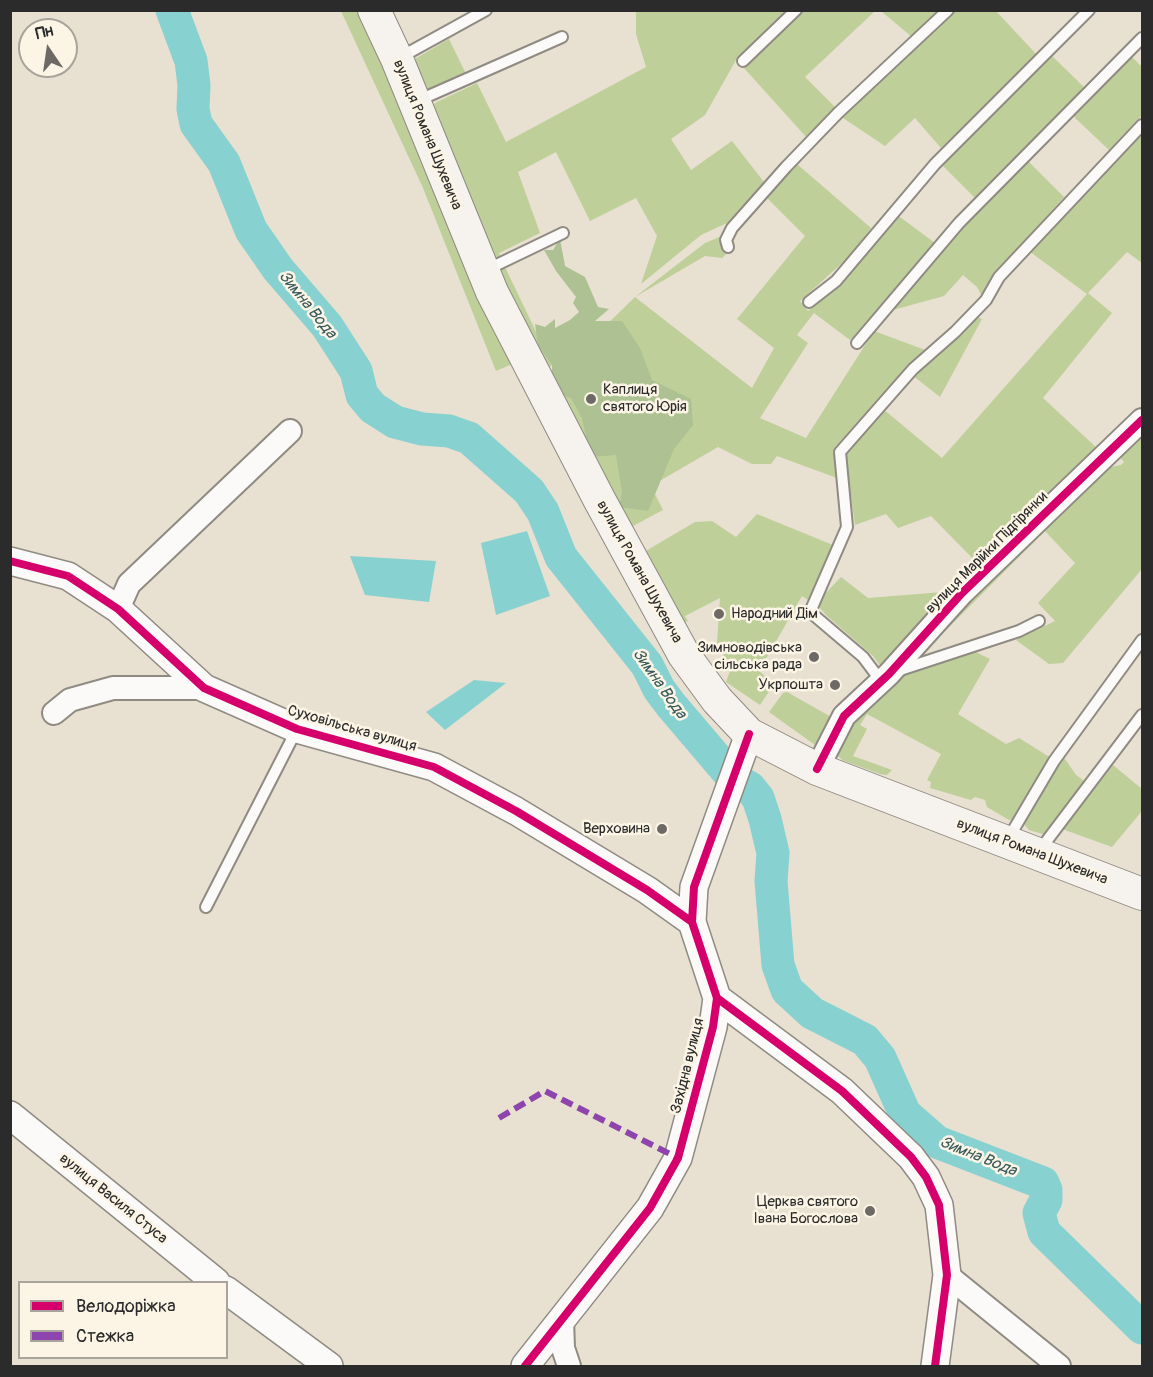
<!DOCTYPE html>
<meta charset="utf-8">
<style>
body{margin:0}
#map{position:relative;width:1153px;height:1377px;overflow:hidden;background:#e8e0d0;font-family:Pangolin,sans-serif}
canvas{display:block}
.frame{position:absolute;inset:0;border:12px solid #2b2b2b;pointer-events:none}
.legend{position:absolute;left:18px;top:1281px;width:210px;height:78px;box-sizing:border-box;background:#fcf5e5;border:2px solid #a8a49b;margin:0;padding:8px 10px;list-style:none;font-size:18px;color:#2b2b2b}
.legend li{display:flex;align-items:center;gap:12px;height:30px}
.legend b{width:30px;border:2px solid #a8a49b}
.north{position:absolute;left:18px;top:18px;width:60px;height:60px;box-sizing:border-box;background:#fcf5e5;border:2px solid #a8a49b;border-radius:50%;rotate:347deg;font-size:16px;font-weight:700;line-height:24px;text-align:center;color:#2b2b2b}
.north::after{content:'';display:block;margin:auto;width:21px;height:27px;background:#6d6a65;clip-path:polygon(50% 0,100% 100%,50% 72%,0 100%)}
</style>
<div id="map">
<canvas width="1153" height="1377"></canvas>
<div class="frame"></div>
<ul class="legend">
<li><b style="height:8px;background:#d6006c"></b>Велодоріжка</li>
<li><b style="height:8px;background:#8e44ad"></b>Стежка</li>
</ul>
<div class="north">Пн</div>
</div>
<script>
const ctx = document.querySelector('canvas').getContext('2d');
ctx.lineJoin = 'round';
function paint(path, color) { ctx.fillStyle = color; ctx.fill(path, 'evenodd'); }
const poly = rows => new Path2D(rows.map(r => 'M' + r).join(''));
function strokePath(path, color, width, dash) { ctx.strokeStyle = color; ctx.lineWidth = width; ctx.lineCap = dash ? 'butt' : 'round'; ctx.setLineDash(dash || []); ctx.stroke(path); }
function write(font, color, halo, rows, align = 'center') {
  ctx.font = font + ' Pangolin,sans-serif'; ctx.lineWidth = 5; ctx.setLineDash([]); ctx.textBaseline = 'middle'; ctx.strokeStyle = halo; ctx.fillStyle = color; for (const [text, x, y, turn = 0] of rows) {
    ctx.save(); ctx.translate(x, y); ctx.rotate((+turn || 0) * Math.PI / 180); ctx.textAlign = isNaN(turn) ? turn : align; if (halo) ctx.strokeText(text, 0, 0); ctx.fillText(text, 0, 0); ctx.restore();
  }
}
const green = poly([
 [341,11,359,11,512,364,496,371,423,188],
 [636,11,789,11,736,60,705,115,671,139,691,170,732,141,764,182,727,223,701,235,641,284,657,236,636,198,590,221,556,152,518,172,540,233,499,253,501,257,494,258,433,107,435,103,477,83,506,142,646,67,636,34],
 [803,11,875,11,805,77,836,108,807,138,744,68],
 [881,11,940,11,912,37],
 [955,11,996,11,1037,55,941,148,915,118,885,146,840,116],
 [449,39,467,76,427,90,424,88,414,63,415,59],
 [1051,55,1085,88,975,198,940,163],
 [1132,57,1142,67,1142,115,1109,150,1073,116],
 [1142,133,1142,263,1127,252,1088,293,1112,313,1043,398,1099,450,980,566,931,516,898,528,886,514,855,525,845,454,883,409,942,458,1087,294,1029,251],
 [1028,161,1064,197,994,276,982,296,977,287,963,275,944,296,893,310,965,225],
 [797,164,871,228,851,255,800,301,808,311,840,284,896,214,935,243,850,340,814,313,797,335,808,343,760,418,806,438,874,331,928,351,908,365,835,447,837,478,777,456,771,464,752,464,718,447,651,486,663,510,631,527,553,377,635,297,705,243,724,235,721,242,727,253,722,258,705,256,635,297,752,388,774,348,737,319,805,236,767,198],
 [504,265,552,365,548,369,499,270],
 [975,316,982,319,940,397,912,375],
 [1142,429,1142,569,1063,663,1049,664,1016,640,1055,621,1038,603,1075,563,1045,531,934,642,927,642,1104,468,1121,465,1124,462,1117,454],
 [757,514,833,545,808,600,802,596,759,671,774,684,760,705,726,682,731,668,717,643,720,598,685,616,688,621,682,624,644,552,695,522,712,521,736,537],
 [841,577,868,598,956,591,882,668,873,656,827,616,819,607,819,600],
 [976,652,990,659,958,714,1006,744,1019,738,1051,758,1014,819,1009,820,987,807,985,800,975,797,971,800,930,788,931,782,927,780,941,754,867,714,860,725,867,729,853,756,892,770,887,775,880,774,842,760,838,756,838,751,854,719,878,692,905,674],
 [787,692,833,718,815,745,769,712,783,693],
 [1063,756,1076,775,1086,782,1046,835,1029,830,1023,823],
 [1113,765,1142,789,1142,811,1112,847,1062,829]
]);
const forest = poly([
 [560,239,565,266,585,277,598,307,609,309,595,321,622,321,640,348,652,380,691,399,693,425,674,449,648,511,619,507,622,492,616,455,590,457,582,418,571,398,552,392,552,365,538,345,535,324,545,327,555,319,555,328,570,320,579,312,573,303,576,297,556,271,544,250,553,250]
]);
const water = poly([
 [527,531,550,596,496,615,481,543],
 [350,556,436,561,429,602,365,595],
 [474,680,506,683,445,730,426,712]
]);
const river = poly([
 [172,10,191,61,194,85,193,109,196,124,224,163,251,230,278,269,327,326,356,371,362,395,373,408,395,422,422,429,449,431,469,438,529,491,543,512,561,557,647,665,659,689,671,705,733,778,750,788,758,798,765,819,773,853,771,881,778,965,787,990,812,1013,865,1040,880,1058,905,1114,937,1142,1043,1183,1046,1190,1046,1200,1039,1213,1044,1232,1142,1328]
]);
const service = poly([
 [399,58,486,10],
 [743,61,796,10],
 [417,101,562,37],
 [728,247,726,240,732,228,786,167,838,113,948,10],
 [486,270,563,233],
 [809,302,836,281,935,164,1089,10],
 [857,343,959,223,1142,38],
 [897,671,1019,631,1039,621],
 [881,681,863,657,810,612,847,527,840,452,913,369,955,332,986,300,999,277,1142,125],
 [1008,839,1054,761,1142,640],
 [1039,851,1142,715],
 [206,907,297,729]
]);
const minor = poly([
 [118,609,129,584,290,431],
 [54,713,70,700,113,688,204,688],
 [817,769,844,716,889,674,962,593,1142,420],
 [947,1275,1059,1366],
 [562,1320,563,1348,569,1366]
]);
const tertiary = poly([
 [10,561,68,576,118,609,204,688,297,729,434,767,516,811,647,890,692,922],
 [717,998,842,1091,911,1157,926,1177,939,1205,947,1275,935,1366],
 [10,1115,216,1282],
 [226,1290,329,1366],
 [525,1366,650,1208,678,1158,713,1027,717,998,692,922,694,887,749,734]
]);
const secondary = poly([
 [374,10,397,59,492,292,599,499,684,655,717,700,749,734,817,769,1142,894]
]);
const quiet = poly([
 [499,1118,545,1091,678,1158]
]);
const cycleway = poly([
 [10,561,68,576,118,609,204,688,297,729,434,767,516,811,647,890,692,922],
 [817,769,844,716,889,674,962,593,1142,420],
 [717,998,842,1091,911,1157,926,1177,939,1205,947,1275,935,1366],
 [525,1366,650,1208,678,1158,713,1027,717,998,692,922,694,887,749,734]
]);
const markers = [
 [591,399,6,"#6d6a65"],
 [719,614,6,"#6d6a65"],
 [814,657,6,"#6d6a65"],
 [835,685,6,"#6d6a65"],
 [662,829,6,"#6d6a65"],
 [870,1211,6,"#6d6a65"]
];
const streetNames = [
 ["вулиця Романа Шухевича",427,135,68],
 ["вулиця Марійки Підгірянки",987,553,-45],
 ["вулиця Романа Шухевича",639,572,61],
 ["Суховільська вулиця",352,729,16],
 ["вулиця Романа Шухевича",1032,852,21],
 ["Західна вулиця",688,1066,-76],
 ["вулиця Василя Стуса",113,1199,39]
];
const poiNames = [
 ["Каплиця",603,390,"left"],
 ["святого Юрія",603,407,"left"],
 ["Народний Дім",731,614,"left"],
 ["Зимноводівська",802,648],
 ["сільська рада",802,665],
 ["Укрпошта",823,685],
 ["Верховина",650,829],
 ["Церква святого",858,1202],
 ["Івана Богослова",858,1219]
];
const waterNames = [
 ["Зимна Вода",307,305,51],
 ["Зимна Вода",659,684,55],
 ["Зимна Вода",978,1157,22]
];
paint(green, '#becf99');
paint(forest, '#adc192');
paint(water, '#87d1d1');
strokePath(river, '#87d1d1', 33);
strokePath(service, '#8f8b83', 14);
strokePath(minor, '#8f8b83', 26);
strokePath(tertiary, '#8f8b83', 30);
strokePath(secondary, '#8f8b83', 34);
strokePath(service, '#fcfaf8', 10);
strokePath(minor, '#fcfaf8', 22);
strokePath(tertiary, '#fcfaf8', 27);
strokePath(secondary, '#f6f2ed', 32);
strokePath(quiet, '#8e44ad', 6, [12, 6]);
strokePath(cycleway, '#d6006c', 8);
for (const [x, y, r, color] of markers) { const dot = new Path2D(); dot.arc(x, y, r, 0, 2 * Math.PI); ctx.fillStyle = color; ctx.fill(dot); strokePath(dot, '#fcf5e5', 2); }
write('15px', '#2b2b2b', '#fcf5e5', streetNames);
write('15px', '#2b2b2b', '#fcf5e5', poiNames, 'right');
write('italic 16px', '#3a5b5d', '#fcf5e5', waterNames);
</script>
